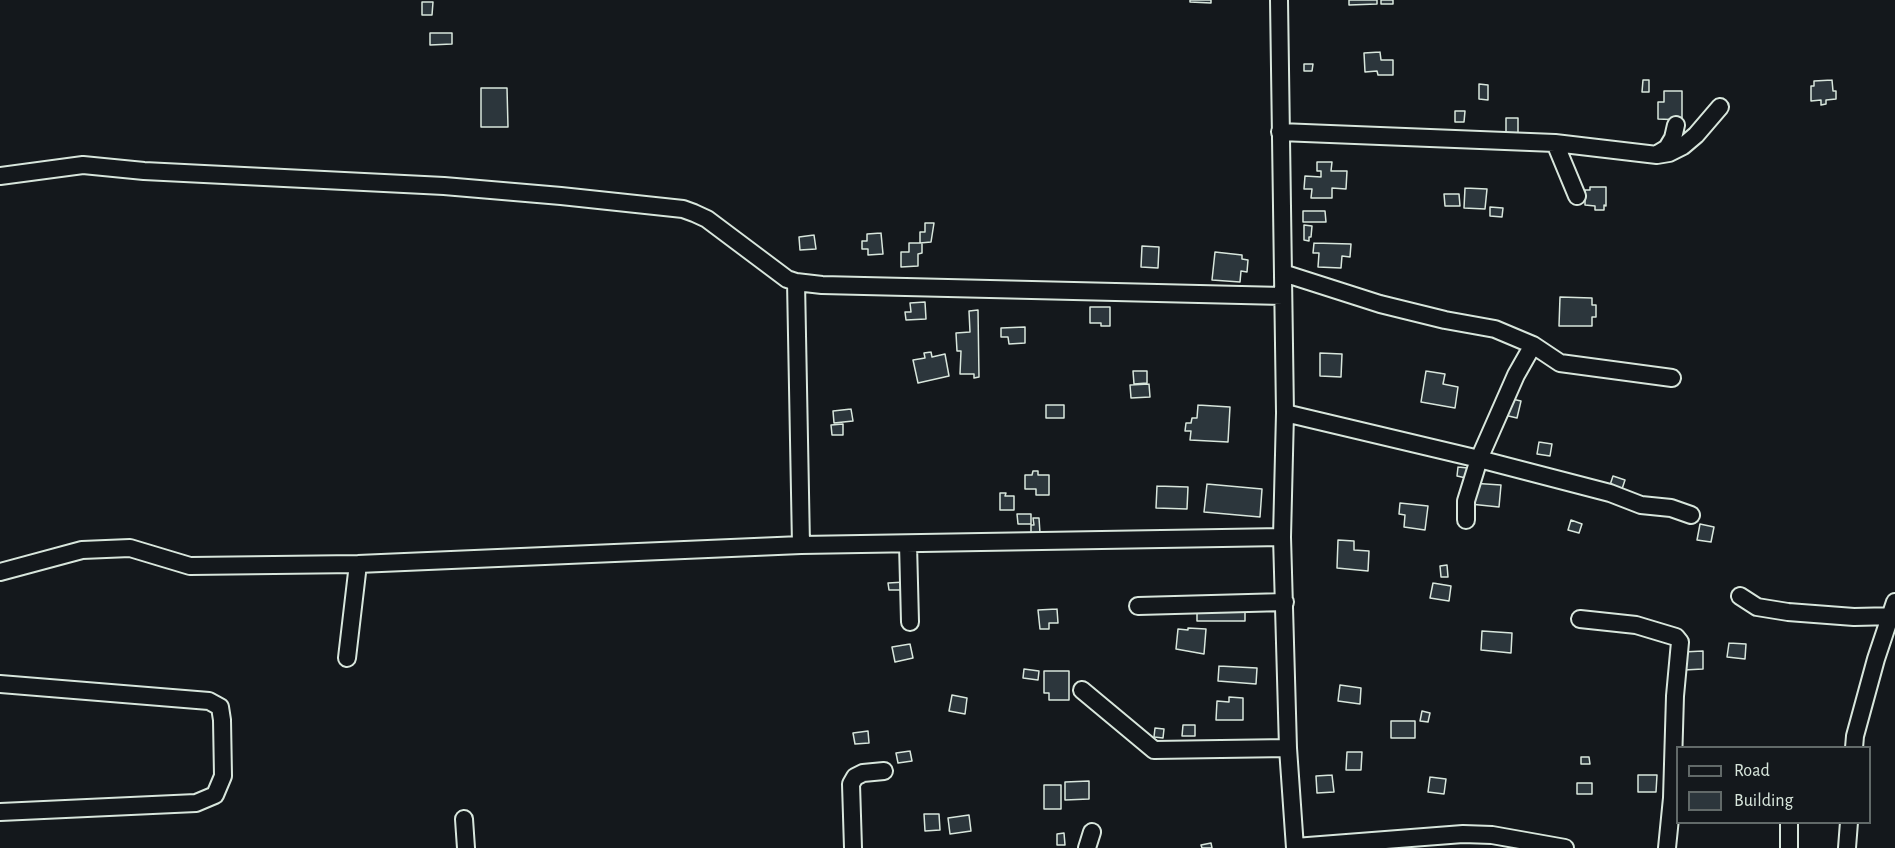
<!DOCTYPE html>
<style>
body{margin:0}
#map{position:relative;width:1895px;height:848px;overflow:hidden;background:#14181c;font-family:"Alegreya Sans",sans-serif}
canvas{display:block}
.legend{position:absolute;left:1676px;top:746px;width:195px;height:78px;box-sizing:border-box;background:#14181c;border:2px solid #626a69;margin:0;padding:8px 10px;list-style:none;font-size:18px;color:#d8e6dc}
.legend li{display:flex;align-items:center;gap:12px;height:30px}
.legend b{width:30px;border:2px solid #626a69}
</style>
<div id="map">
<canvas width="1895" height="848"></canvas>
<ul class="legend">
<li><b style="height:8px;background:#14181c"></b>Road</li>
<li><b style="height:16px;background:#2c363c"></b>Building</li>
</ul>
</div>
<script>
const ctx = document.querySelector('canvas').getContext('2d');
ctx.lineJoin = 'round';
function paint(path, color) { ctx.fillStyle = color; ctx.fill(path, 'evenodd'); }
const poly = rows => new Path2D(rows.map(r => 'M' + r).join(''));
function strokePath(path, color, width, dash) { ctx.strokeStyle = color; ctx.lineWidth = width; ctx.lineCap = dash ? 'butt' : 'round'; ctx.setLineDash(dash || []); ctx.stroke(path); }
const building = poly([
 [1190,0,1211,0,1211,3,1190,2,1190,0],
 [1349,0,1377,0,1377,4,1349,5,1349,0],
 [1381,0,1393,0,1393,4,1381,4,1381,0],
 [422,2,433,2,432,15,422,15,422,2],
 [430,33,452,33,452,44,430,45,430,33],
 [1380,52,1381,60,1393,60,1393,75,1378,75,1377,71,1365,72,1364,53,1380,52],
 [1304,64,1313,64,1312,71,1304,71,1304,64],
 [1643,80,1649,80,1649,92,1642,92,1643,80],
 [1832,80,1833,91,1836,91,1836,99,1826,100,1826,104,1821,105,1821,100,1811,101,1811,86,1814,86,1814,81,1832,80],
 [1479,84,1488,85,1488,100,1479,99,1479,84],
 [481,88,507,88,508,127,481,127,481,88],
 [1664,91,1682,91,1682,120,1658,119,1658,102,1664,102,1664,91],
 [1455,111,1465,111,1464,122,1455,122,1455,111],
 [1506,118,1518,118,1518,133,1506,133,1506,118],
 [1317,162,1332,162,1331,171,1347,171,1346,189,1332,188,1332,198,1311,198,1312,189,1304,189,1305,176,1321,177,1321,171,1317,171,1317,162],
 [1590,187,1606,187,1606,206,1604,205,1604,210,1595,210,1595,206,1585,205,1585,190,1590,190,1590,187],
 [1465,188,1487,189,1485,209,1464,208,1465,188],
 [1444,194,1459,194,1460,206,1445,206,1444,194],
 [1490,207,1503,208,1502,217,1490,216,1490,207],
 [1303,211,1325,211,1326,222,1303,222,1303,211],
 [925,223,934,223,931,242,920,243,920,232,925,232,925,223],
 [1304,225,1312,226,1311,237,1309,237,1309,241,1304,240,1304,225],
 [881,233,883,254,868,255,868,249,862,249,862,241,867,241,867,234,881,233],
 [814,235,816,249,800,250,799,237,814,235],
 [909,243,922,243,922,253,918,254,918,266,901,267,901,252,909,252,909,243],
 [1314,243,1351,244,1350,257,1342,256,1341,268,1318,267,1319,253,1313,253,1314,243],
 [1142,246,1159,247,1158,268,1141,267,1142,246],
 [1215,252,1242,255,1242,259,1248,260,1247,272,1241,271,1240,282,1212,280,1215,252],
 [1560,297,1592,298,1592,305,1596,305,1596,317,1592,317,1592,326,1559,326,1560,297],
 [925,302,926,319,906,320,905,312,911,312,910,303,925,302],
 [1090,307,1110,307,1110,326,1101,326,1101,323,1090,323,1090,307],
 [978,310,979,377,974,378,974,374,960,374,961,351,957,351,956,333,970,332,969,311,978,310],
 [1025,327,1025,343,1009,344,1008,337,1001,337,1001,328,1025,327],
 [931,352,932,357,945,354,949,376,918,383,913,360,925,358,924,353,931,352],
 [1320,353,1342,354,1341,377,1320,376,1320,353],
 [1133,371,1147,371,1147,383,1134,384,1133,371],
 [1426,371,1445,374,1443,384,1458,387,1455,408,1421,402,1426,371],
 [1149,384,1150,397,1131,398,1130,385,1149,384],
 [1512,399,1521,401,1517,418,1500,414,1512,399],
 [1046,405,1064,405,1064,418,1046,418,1046,405],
 [1198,405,1230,407,1228,442,1190,440,1191,431,1185,431,1186,423,1191,423,1192,418,1197,418,1198,405],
 [851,409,853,421,834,423,833,411,851,409],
 [843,424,843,435,832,435,831,425,843,424],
 [1539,442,1552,444,1550,456,1537,454,1539,442],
 [1458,467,1468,468,1466,478,1457,476,1458,467],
 [1033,471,1038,471,1038,475,1049,475,1049,495,1036,495,1036,489,1025,489,1025,475,1032,475,1033,471],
 [1613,476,1625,480,1621,492,1609,488,1613,476],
 [1471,483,1501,485,1499,507,1470,504,1471,483],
 [1207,484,1262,489,1260,517,1204,512,1207,484],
 [1157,486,1188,487,1187,509,1156,508,1157,486],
 [1000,493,1006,493,1005,496,1014,496,1014,510,1000,510,1000,493],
 [1400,503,1428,506,1425,530,1404,527,1405,515,1399,514,1400,503],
 [1017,514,1031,514,1031,524,1018,524,1017,514],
 [1033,518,1039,518,1040,533,1031,533,1031,525,1034,525,1033,518],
 [1571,520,1582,524,1579,533,1568,530,1571,520],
 [1700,524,1714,527,1711,542,1697,540,1700,524],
 [1338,540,1354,541,1354,550,1369,551,1368,571,1337,568,1338,540],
 [1447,565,1448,577,1441,577,1440,566,1447,565],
 [905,582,905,590,889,590,888,583,905,582],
 [1433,583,1451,586,1449,601,1430,598,1433,583],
 [1245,608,1245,621,1197,621,1197,609,1245,608],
 [1057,609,1058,623,1049,623,1049,629,1040,629,1038,610,1057,609],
 [1188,628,1206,629,1204,654,1176,649,1178,629,1188,630,1188,628],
 [1482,631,1512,633,1511,653,1481,650,1482,631],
 [1729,643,1746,644,1745,659,1727,657,1729,643],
 [910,644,913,658,895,662,892,647,910,644],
 [1703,651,1703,669,1684,670,1683,652,1703,651],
 [1219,666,1257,668,1256,684,1218,681,1219,666],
 [1024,669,1039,671,1038,680,1023,678,1024,669],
 [1044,671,1069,671,1069,700,1049,700,1049,693,1044,693,1044,671],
 [1340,685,1361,688,1360,704,1338,701,1340,685],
 [952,695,967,698,965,714,949,711,952,695],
 [1229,697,1243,698,1243,720,1216,720,1217,701,1229,702,1229,697],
 [1422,711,1430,713,1428,722,1420,721,1422,711],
 [1391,721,1415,721,1415,738,1391,738,1391,721],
 [1183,725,1195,725,1195,736,1182,736,1183,725],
 [1155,728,1164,729,1163,738,1154,737,1155,728],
 [868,731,869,743,855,744,853,733,868,731],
 [910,751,912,761,898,763,896,753,910,751],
 [1347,752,1362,752,1361,770,1346,770,1347,752],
 [1581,757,1589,757,1590,764,1581,764,1581,757],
 [1332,775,1334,792,1317,793,1316,776,1332,775],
 [1638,775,1657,775,1656,792,1638,792,1638,775],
 [1430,777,1446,779,1444,794,1428,792,1430,777],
 [1089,781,1089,799,1065,800,1065,782,1089,781],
 [1577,783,1592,783,1592,794,1577,794,1577,783],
 [1044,785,1061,785,1061,809,1044,809,1044,785],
 [924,814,939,814,940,830,925,831,924,814],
 [969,815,971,831,950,834,948,818,969,815],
 [1064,833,1065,845,1057,845,1057,834,1064,833],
 [1211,843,1212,848,1202,848,1201,845,1211,843]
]);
const minor = poly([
 [1279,0,1285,413,1282,537,1288,748,1295,848],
 [1280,132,1555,143,1657,155,1669,153,1683,146,1696,135,1720,107],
 [1555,143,1577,196],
 [1657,154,1667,148,1673,138,1676,125],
 [0,176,83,165,144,171,444,186,561,196,683,209,694,213,707,219,787,279,796,282,822,285,1283,296],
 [1283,273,1380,304,1445,320,1495,329,1533,345,1560,363,1672,378],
 [796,282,801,545],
 [1285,413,1479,459,1610,493,1641,505,1671,508,1691,515],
 [1466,520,1466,501,1479,459,1516,375,1533,345],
 [908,544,910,622],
 [0,572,82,550,130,548,190,566,358,564,801,545,1282,537],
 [1740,596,1757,607,1788,612,1854,617,1895,616],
 [1138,606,1285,602],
 [1580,619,1636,625,1676,637,1680,642,1675,696,1672,798,1667,848],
 [347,658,358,564],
 [0,684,209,701,220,707,222,720,223,776,215,795,196,803,0,812],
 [1082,690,1154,750,1288,748],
 [1854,748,1855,736,1876,659,1895,602],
 [464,819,466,848],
 [1295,847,1463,834,1492,835,1565,848],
 [853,848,851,784,855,777,863,773,884,771],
 [1087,848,1092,832],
 [1789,848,1789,822],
 [1847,848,1849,822]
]);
paint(building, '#2c363c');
strokePath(building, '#d8e6dc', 1.5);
strokePath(minor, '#d8e6dc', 20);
strokePath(minor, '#14181c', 16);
</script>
